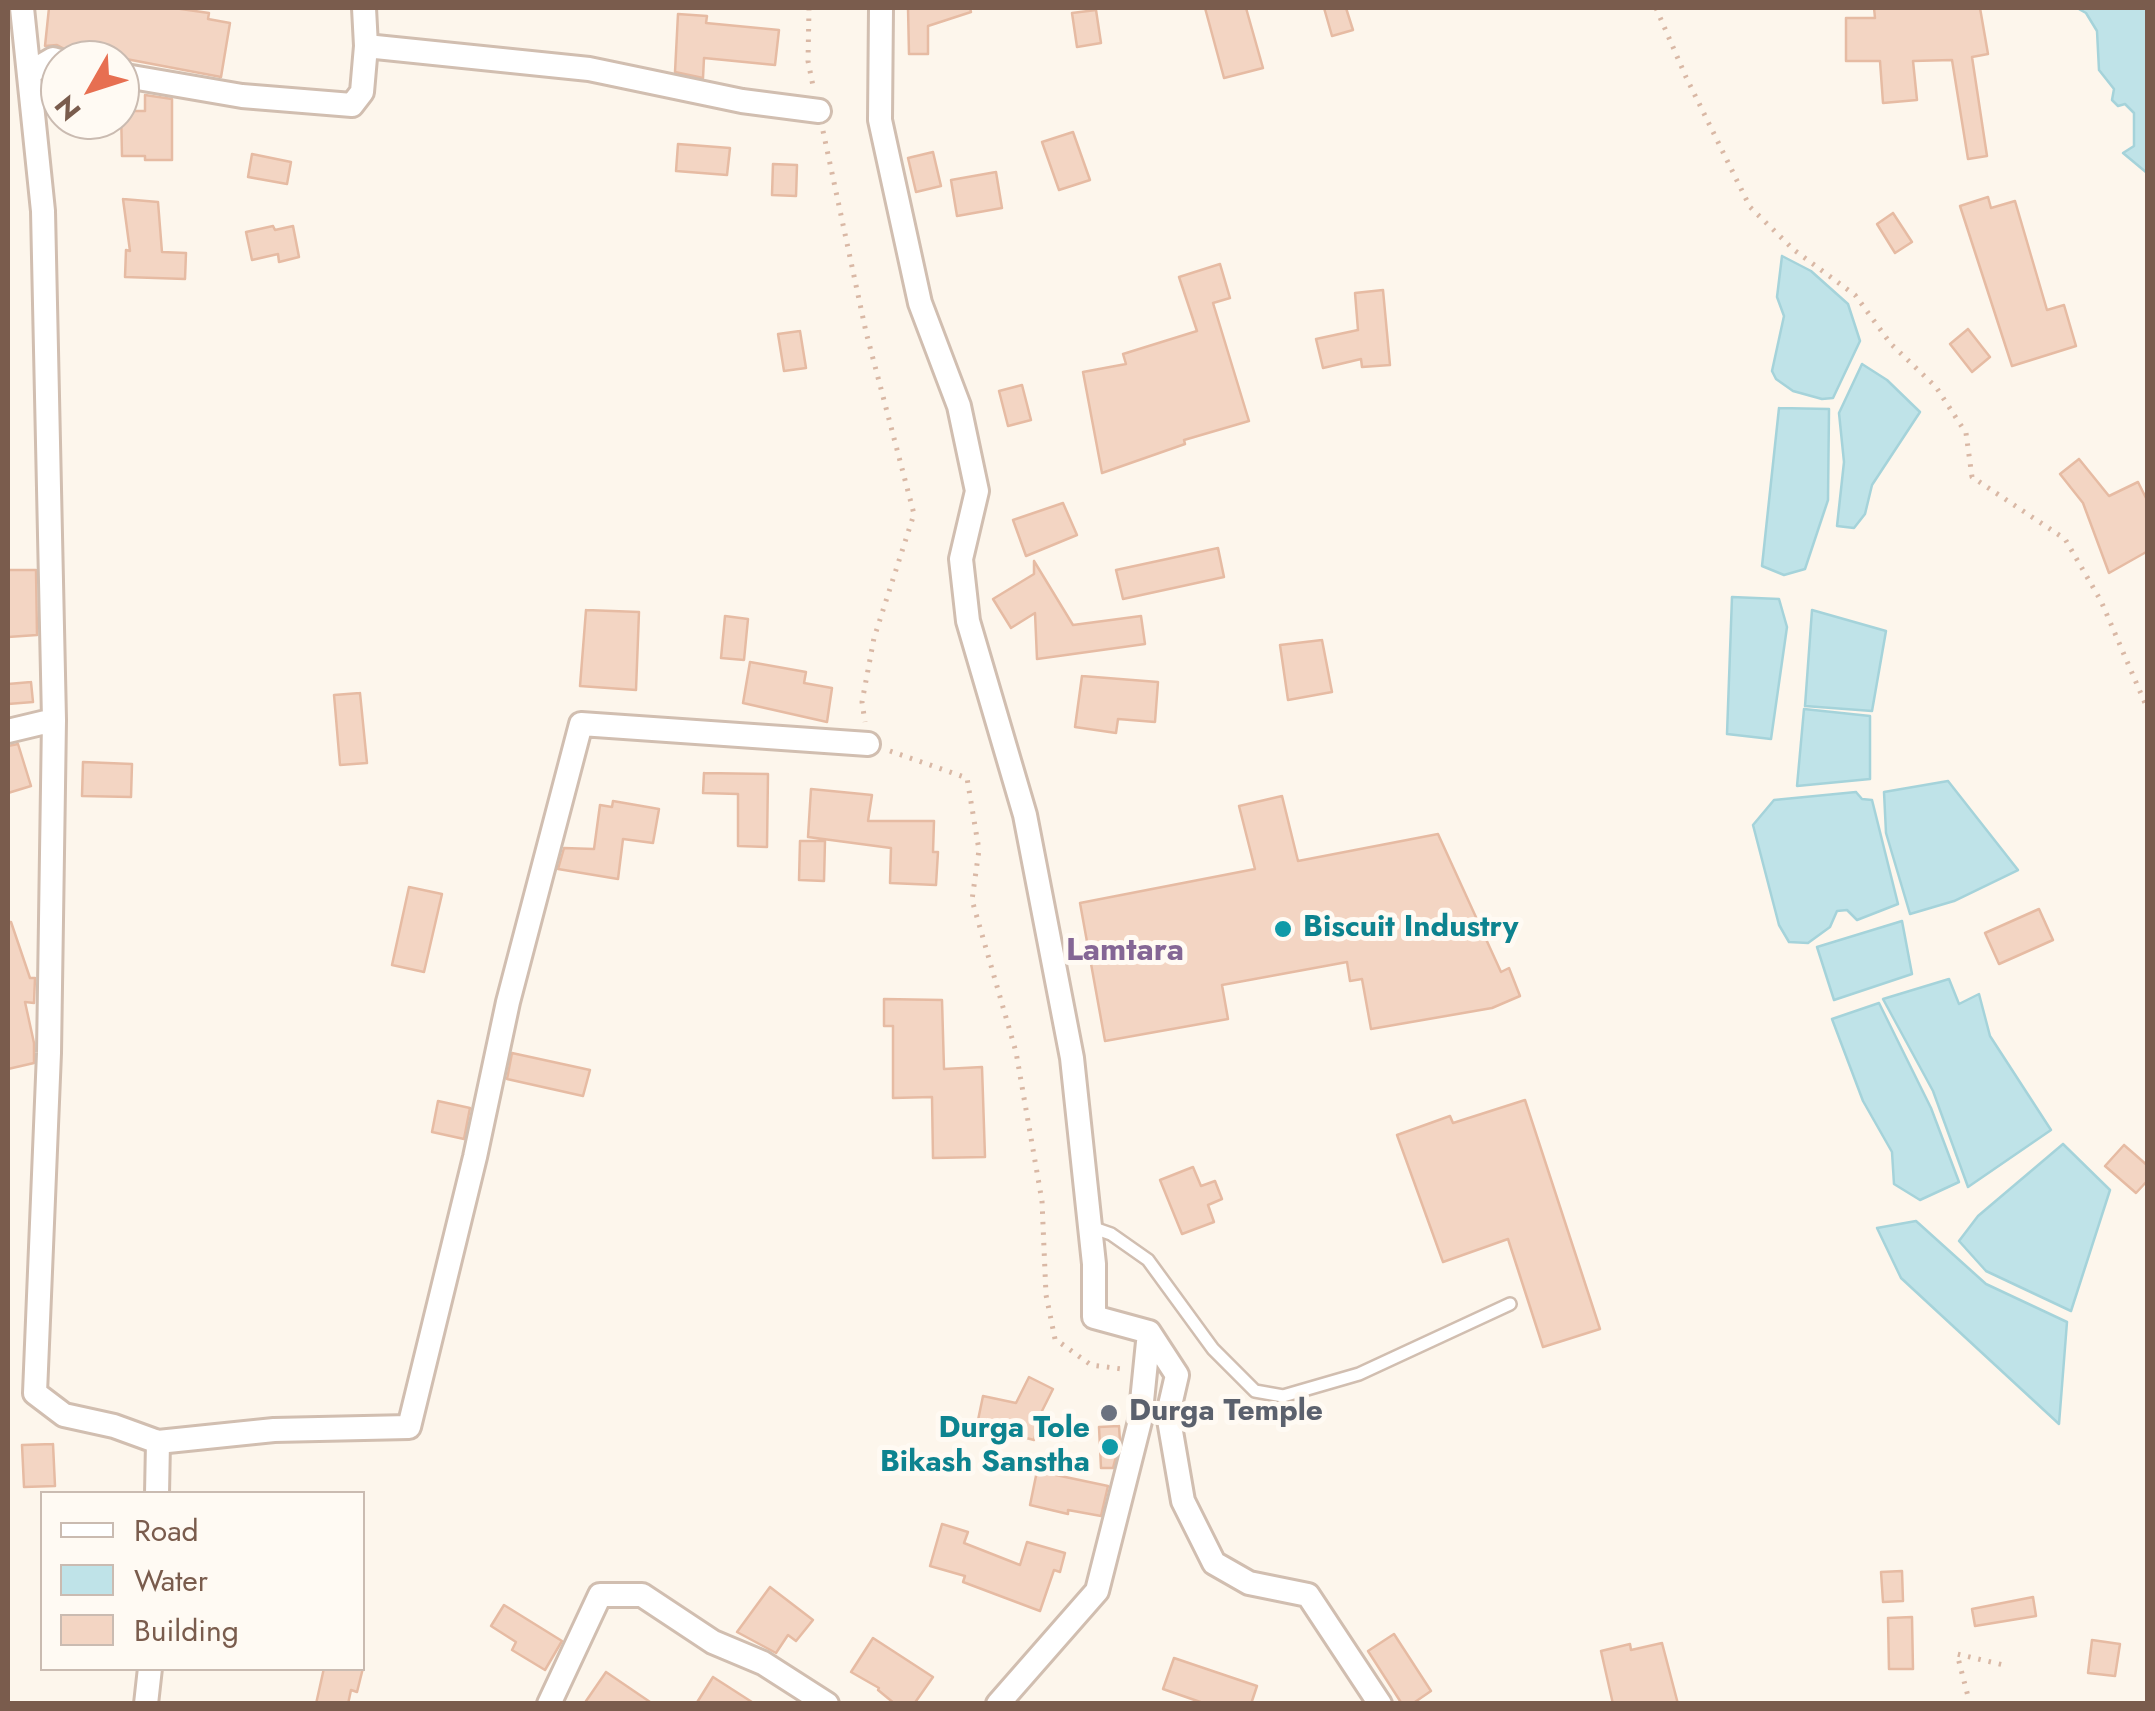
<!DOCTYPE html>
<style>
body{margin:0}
#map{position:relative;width:2155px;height:1711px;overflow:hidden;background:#fdf6ec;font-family:Jost,sans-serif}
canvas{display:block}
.frame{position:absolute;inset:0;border:10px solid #7a5c4d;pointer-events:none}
.legend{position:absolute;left:40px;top:1491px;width:325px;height:180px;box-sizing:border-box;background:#fffaf3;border:2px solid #cabbb1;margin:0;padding:12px 18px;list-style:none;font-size:30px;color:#7a5c4d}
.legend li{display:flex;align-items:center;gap:20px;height:50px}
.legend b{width:50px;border:2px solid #cabbb1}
.north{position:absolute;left:40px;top:40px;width:100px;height:100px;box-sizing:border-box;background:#fffaf3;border:2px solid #cabbb1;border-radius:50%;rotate:231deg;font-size:28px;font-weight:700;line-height:40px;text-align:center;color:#7a5c4d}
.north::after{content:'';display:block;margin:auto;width:35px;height:45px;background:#e76f51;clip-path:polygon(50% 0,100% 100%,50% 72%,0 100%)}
</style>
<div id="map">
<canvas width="2155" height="1711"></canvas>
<div class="frame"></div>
<ul class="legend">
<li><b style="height:12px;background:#fff"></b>Road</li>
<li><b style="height:28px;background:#bfe3e8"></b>Water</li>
<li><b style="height:28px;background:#f3d5c3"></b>Building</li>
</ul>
<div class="north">N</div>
</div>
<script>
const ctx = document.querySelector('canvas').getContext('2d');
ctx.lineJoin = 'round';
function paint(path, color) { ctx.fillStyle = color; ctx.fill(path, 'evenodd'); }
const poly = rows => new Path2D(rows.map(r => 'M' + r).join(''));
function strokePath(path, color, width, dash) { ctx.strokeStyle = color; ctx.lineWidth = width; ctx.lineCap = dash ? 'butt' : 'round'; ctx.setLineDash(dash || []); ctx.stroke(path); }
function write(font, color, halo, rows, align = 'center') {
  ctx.font = font + ' Jost,sans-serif'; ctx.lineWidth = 10; ctx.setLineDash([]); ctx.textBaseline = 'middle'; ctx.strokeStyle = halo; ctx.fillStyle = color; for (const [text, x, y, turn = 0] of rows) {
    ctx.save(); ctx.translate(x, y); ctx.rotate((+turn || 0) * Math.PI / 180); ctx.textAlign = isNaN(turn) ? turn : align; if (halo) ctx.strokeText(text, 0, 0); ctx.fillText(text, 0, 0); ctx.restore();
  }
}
const water = poly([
 [2077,8,2147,8,2147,173,2123,153,2134,146,2134,113,2125,104,2118,106,2112,100,2114,89,2099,70,2097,31,2086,13,2077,8],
 [1782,256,1811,271,1848,304,1860,341,1833,398,1822,399,1793,391,1776,379,1772,371,1784,316,1777,297,1782,256],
 [1862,364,1887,380,1920,412,1872,485,1865,514,1854,528,1837,526,1844,462,1839,413,1862,364],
 [1779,408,1829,409,1828,500,1805,569,1784,575,1762,566,1779,408],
 [1732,597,1779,599,1787,627,1771,739,1727,734,1732,597],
 [1812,610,1886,631,1872,711,1805,706,1812,610],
 [1804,709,1870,716,1870,779,1797,786,1804,709],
 [1948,781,2018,870,1954,901,1910,914,1886,833,1884,792,1948,781],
 [1856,792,1862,799,1872,800,1898,904,1857,920,1847,910,1837,911,1830,927,1808,943,1789,942,1779,925,1753,825,1774,800,1856,792],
 [1902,921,1912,974,1834,1000,1817,947,1902,921],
 [1949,979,1959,1004,1979,994,1990,1036,2051,1130,1968,1187,1933,1091,1883,999,1949,979],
 [1879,1003,1931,1108,1959,1182,1920,1200,1894,1184,1892,1152,1863,1101,1832,1019,1879,1003],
 [2063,1144,2110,1190,2071,1311,1986,1271,1959,1241,1978,1216,2063,1144],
 [1916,1221,1986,1284,2067,1322,2059,1424,1901,1278,1877,1228,1916,1221]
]);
const building = poly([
 [49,8,174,8,209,13,208,19,230,23,221,77,126,59,72,53,57,45,45,46,49,8],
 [908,8,970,8,971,12,928,26,928,54,909,54,908,8],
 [1205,8,1246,8,1263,68,1224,78,1205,8],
 [1324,8,1346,8,1353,30,1332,36,1324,8],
 [1874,8,1980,8,1988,54,1972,57,1987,156,1968,159,1952,60,1913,61,1917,100,1883,103,1880,61,1846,61,1846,18,1875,18,1874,8],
 [1096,10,1101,43,1077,47,1072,13,1096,10],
 [678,14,707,16,706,23,779,30,775,65,704,58,703,78,675,72,678,14],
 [145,95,172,99,172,160,145,160,145,156,122,156,121,111,145,111,145,95],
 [1073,132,1090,180,1059,190,1042,142,1073,132],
 [678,144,730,148,727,175,676,171,678,144],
 [933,152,941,186,916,192,908,158,933,152],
 [252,154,291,162,287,184,248,177,252,154],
 [773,164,797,165,796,196,772,195,773,164],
 [996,172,1002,208,957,216,951,180,996,172],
 [1988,197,1991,208,2015,201,2047,310,2064,305,2076,346,2012,366,1960,206,1988,197],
 [123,199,158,202,162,252,186,253,185,279,125,277,126,250,130,251,123,199],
 [1893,213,1912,242,1895,253,1877,224,1893,213],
 [273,226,275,230,293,226,299,257,279,262,278,254,252,260,246,232,273,226],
 [1220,264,1230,298,1213,303,1249,421,1184,440,1185,444,1102,473,1083,372,1126,364,1123,354,1197,331,1179,277,1220,264],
 [1383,290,1390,365,1362,367,1361,359,1323,368,1316,339,1358,330,1355,293,1383,290],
 [1968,329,1990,357,1972,372,1950,344,1968,329],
 [800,331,806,368,784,371,778,334,800,331],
 [1022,385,1031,420,1008,426,999,391,1022,385],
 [2079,459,2109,496,2138,482,2148,502,2148,551,2109,573,2083,503,2060,474,2079,459],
 [1063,503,1077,535,1026,556,1013,520,1063,503],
 [1218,548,1224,577,1123,599,1116,570,1218,548],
 [1034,561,1073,625,1141,616,1145,644,1037,659,1035,613,1011,628,993,599,1034,574,1034,561],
 [8,570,36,570,37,635,8,637,8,570],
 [586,610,639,612,636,690,580,686,586,610],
 [725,616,748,619,744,660,721,658,725,616],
 [1322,640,1332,692,1288,700,1280,645,1322,640],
 [750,662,806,672,804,683,832,688,827,722,743,703,750,662],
 [1082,676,1158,682,1155,722,1118,719,1116,733,1075,727,1082,676],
 [31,682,33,702,8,704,8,684,31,682],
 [360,693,367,763,340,765,334,695,360,693],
 [18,744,31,786,8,793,8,746,18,744],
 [83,762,132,764,131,797,82,796,83,762],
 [704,773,768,774,767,847,738,846,738,794,703,793,704,773],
 [811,789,872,795,868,821,934,821,933,852,938,852,936,885,890,883,891,848,808,837,811,789],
 [1282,796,1298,861,1438,834,1501,972,1509,968,1520,996,1492,1008,1371,1029,1362,979,1350,981,1347,962,1222,985,1228,1019,1105,1041,1080,903,1255,869,1239,806,1282,796],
 [613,801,659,809,653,843,623,839,618,879,558,869,564,848,594,849,600,805,612,807,613,801],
 [800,841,825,841,824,881,799,880,800,841],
 [409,887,442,894,424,972,392,965,409,887],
 [2039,909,2053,940,1999,964,1985,933,2039,909],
 [8,922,11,922,30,978,35,978,34,1003,25,1002,34,1043,34,1063,8,1069,8,922],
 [884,999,942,1000,944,1069,982,1067,985,1157,933,1158,932,1097,893,1098,893,1026,884,1026,884,999],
 [512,1053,590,1070,583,1096,507,1079,512,1053],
 [1525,1100,1600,1329,1543,1347,1508,1239,1443,1262,1397,1135,1450,1116,1453,1123,1525,1100],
 [438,1101,470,1108,464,1139,432,1132,438,1101],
 [2124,1145,2148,1166,2148,1180,2136,1193,2105,1166,2124,1145],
 [1193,1167,1201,1186,1215,1181,1222,1199,1208,1205,1214,1222,1182,1234,1160,1180,1193,1167],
 [1029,1377,1053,1389,1042,1411,1034,1440,977,1425,983,1396,1016,1403,1029,1377],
 [1119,1426,1120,1441,1113,1468,1101,1468,1099,1427,1119,1426],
 [53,1444,55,1486,24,1487,22,1445,53,1444],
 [1037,1471,1108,1486,1101,1516,1068,1510,1068,1514,1030,1505,1037,1471],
 [942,1524,968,1532,964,1543,1020,1565,1027,1542,1065,1553,1060,1572,1054,1570,1040,1611,963,1582,965,1576,930,1566,942,1524],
 [1902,1571,1903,1601,1883,1602,1881,1572,1902,1571],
 [770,1587,813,1620,796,1641,788,1635,776,1653,737,1632,770,1587],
 [2033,1597,2036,1616,1975,1626,1972,1609,2033,1597],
 [504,1605,562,1641,545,1670,512,1650,516,1642,491,1626,504,1605],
 [1912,1617,1913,1669,1889,1669,1888,1618,1912,1617],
 [1394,1634,1431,1691,1412,1704,1402,1704,1368,1651,1394,1634],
 [873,1638,933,1677,914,1704,895,1704,878,1690,879,1688,851,1672,873,1638],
 [2092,1640,2120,1644,2115,1676,2088,1673,2092,1640],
 [1662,1643,1678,1704,1613,1704,1601,1651,1630,1644,1631,1650,1662,1643],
 [1174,1658,1257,1686,1251,1704,1206,1704,1163,1689,1174,1658],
 [324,1668,363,1668,357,1692,351,1690,348,1704,316,1704,324,1668],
 [606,1672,653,1704,584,1704,606,1672],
 [713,1677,755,1704,696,1704,713,1677]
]);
const path = poly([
 [809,8,808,61,813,86],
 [1656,8,1686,77,1750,207,1794,250,1855,295,1891,344,1936,387,1966,433,1972,477,2065,539,2101,601,2148,710],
 [823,131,866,332,914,514,874,638,862,702,865,722],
 [890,751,967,778,979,850,972,900,1016,1052,1042,1201,1046,1295,1055,1339,1091,1365,1122,1369],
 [1970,1704,1957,1654,2008,1666]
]);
const service = poly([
 [1091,1227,1111,1234,1148,1260,1213,1349,1255,1391,1283,1396,1359,1374,1510,1304]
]);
const minor = poly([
 [22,8,43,211,54,720,49,1053,35,1393,64,1415,114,1426,158,1442,157,1494],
 [364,8,366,46],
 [881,8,880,120,920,303,959,406,977,491,961,559,968,621,1025,815,1072,1058,1094,1264,1094,1317,1149,1332,1140,1421,1097,1591,998,1704],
 [29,73,53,59,60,61],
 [120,75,242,96,352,105,362,92,366,46,589,69,742,101,819,111],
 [8,731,54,720],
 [1149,1332,1177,1375,1168,1414,1183,1501,1214,1563,1249,1583,1308,1595,1380,1704],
 [158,1442,274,1430,409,1427,475,1157,508,1002,581,724,868,744],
 [146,1704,150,1668],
 [549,1704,600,1595,642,1595,713,1642,763,1663,827,1704]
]);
const markers = [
 [1283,929,10,"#0f9aa8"],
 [1109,1413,10,"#6b7280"],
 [1110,1447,10,"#0f9aa8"]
];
const cultureNames = [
 ["Biscuit Industry",1303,929],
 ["Durga Tole",1090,1430,"right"],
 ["Bikash Sanstha",1090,1464,"right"]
];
const worshipNames = [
 ["Durga Temple",1129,1413]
];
const neighbourhoodNames = [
 ["Lamtara",1125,952]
];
paint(water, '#bfe3e8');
strokePath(water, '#a5d3da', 2.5);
paint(building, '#f3d5c3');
strokePath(building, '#e6bba3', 2.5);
strokePath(service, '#d1beb0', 16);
strokePath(minor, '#d1beb0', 28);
strokePath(path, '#d9b8a5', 5, [2.5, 8]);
strokePath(service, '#fff', 11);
strokePath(minor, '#fff', 22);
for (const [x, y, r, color] of markers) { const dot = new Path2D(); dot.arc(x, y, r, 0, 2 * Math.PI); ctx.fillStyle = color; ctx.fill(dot); strokePath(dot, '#fffaf3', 4); }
write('bold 30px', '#0d838f', '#fffaf3', cultureNames, 'left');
write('bold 30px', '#5b616d', '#fffaf3', worshipNames, 'left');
write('bold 32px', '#846695', '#fffaf3', neighbourhoodNames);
</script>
